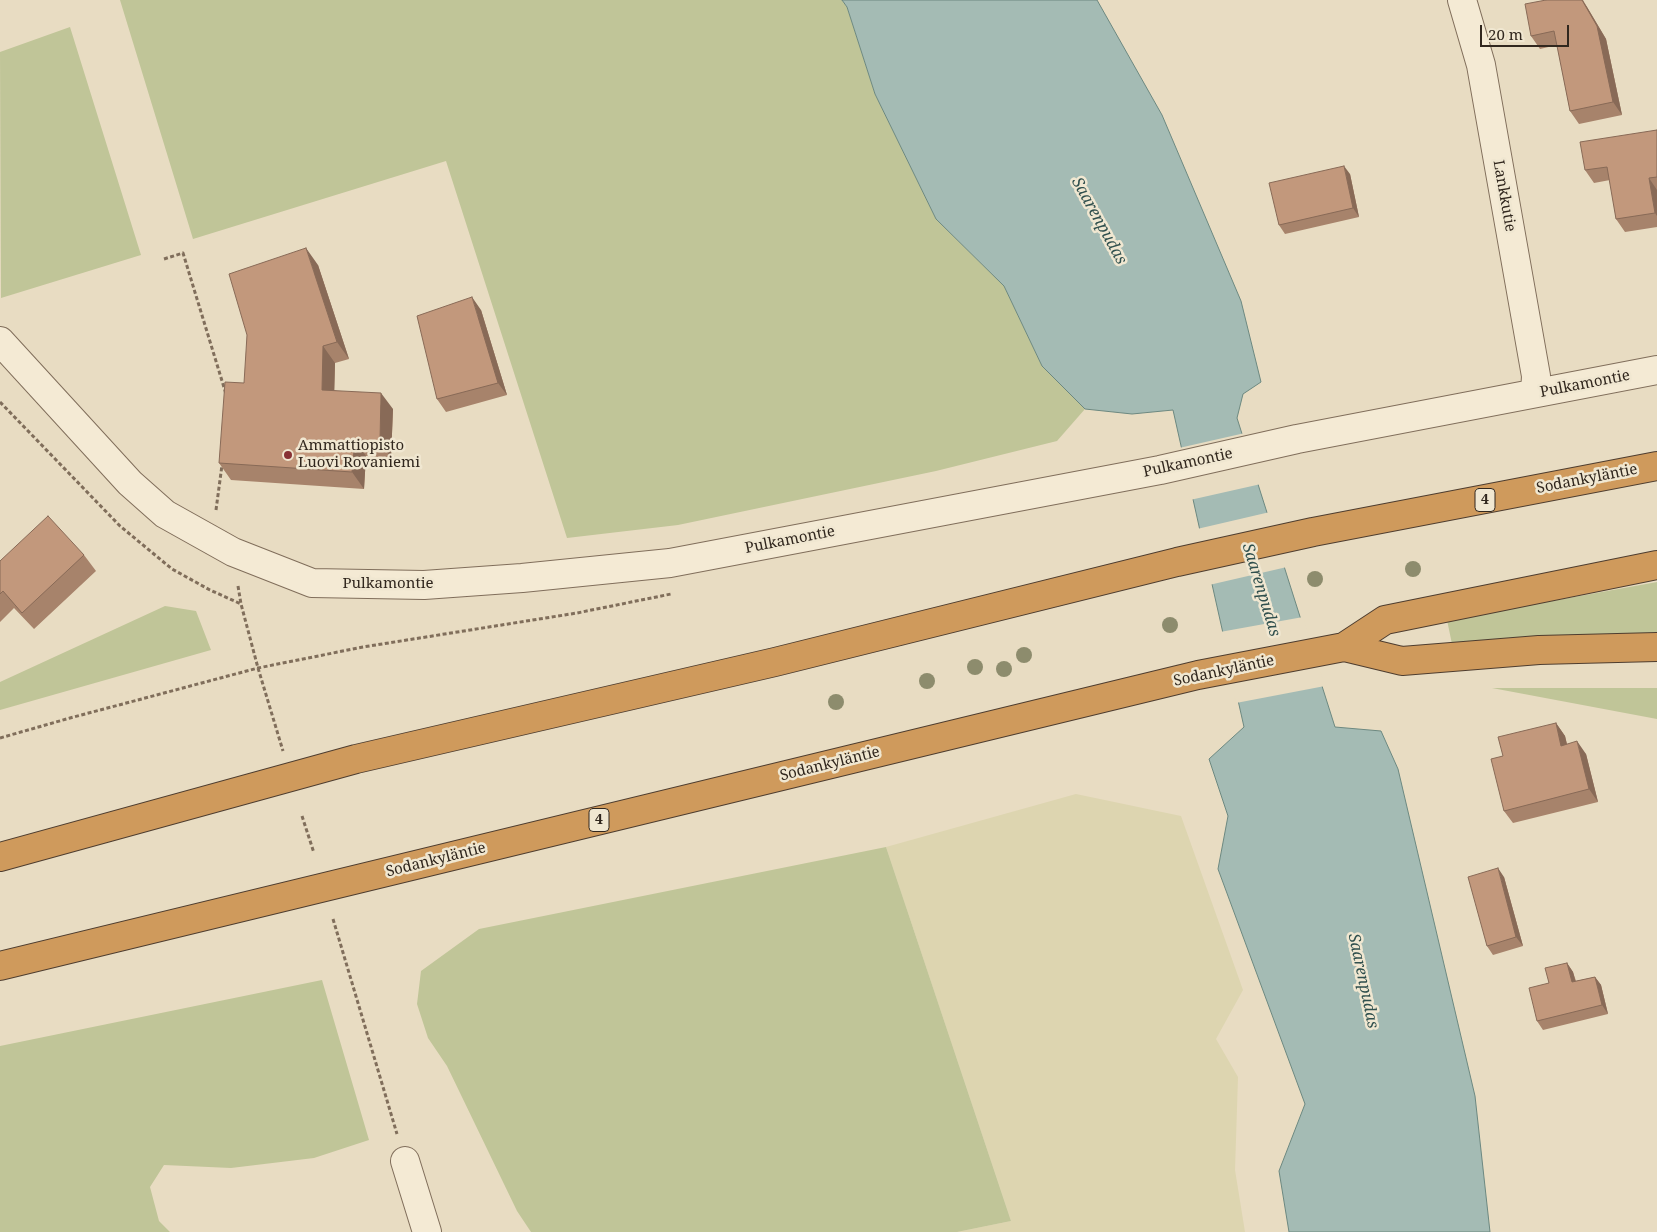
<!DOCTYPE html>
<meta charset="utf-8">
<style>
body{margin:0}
#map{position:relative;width:1657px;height:1232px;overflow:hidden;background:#e8dcc2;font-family:"Noto Serif",serif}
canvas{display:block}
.scale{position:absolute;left:1480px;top:25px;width:89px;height:22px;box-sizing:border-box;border:2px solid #31271e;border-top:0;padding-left:6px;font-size:15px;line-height:18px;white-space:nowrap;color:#31271e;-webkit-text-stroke:4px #f0e7d1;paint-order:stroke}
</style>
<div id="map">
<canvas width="1657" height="1232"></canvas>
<div class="scale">20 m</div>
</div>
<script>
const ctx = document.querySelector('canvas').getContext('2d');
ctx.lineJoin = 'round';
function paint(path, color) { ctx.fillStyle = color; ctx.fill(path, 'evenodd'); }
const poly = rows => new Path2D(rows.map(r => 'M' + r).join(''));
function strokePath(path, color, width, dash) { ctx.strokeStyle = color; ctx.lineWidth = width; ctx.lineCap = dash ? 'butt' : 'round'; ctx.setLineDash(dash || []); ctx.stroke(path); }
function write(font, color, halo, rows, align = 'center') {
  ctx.font = font + ' "Noto Serif",serif'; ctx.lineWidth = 5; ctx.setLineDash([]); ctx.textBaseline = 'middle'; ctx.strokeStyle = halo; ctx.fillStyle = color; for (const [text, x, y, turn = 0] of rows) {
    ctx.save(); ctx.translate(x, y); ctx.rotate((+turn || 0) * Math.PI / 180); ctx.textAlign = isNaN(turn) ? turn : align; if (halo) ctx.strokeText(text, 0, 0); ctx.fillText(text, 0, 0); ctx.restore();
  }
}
const farmland = poly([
 [1076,794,1181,816,1243,990,1216,1039,1238,1077,1235,1170,1245,1232,957,1232,1011,1221,886,847]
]);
const green = poly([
 [120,0,842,0,847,7,875,94,936,219,1004,286,1042,366,1085,409,1057,441,936,471,678,525,567,538,446,161,193,239],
 [70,27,141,255,1,298,0,52],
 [1657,582,1657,633,1561,636,1452,644,1447,620],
 [165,606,196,611,211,650,0,710,0,682],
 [1492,688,1657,688,1657,719],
 [886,847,1011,1221,957,1232,531,1232,517,1211,447,1066,428,1038,417,1004,421,971,479,929],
 [322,980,369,1140,314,1158,231,1168,164,1165,150,1187,159,1221,170,1232,0,1232,0,1046]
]);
const water = poly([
 [842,0,1097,0,1162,115,1241,301,1261,382,1243,394,1237,418,1335,727,1381,731,1398,769,1475,1096,1490,1232,1289,1232,1279,1171,1305,1104,1218,869,1228,816,1209,759,1244,727,1173,410,1132,414,1085,409,1042,366,1004,286,936,219,875,94,847,7,842,0]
]);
const pier = poly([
 [1245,433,1261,484,1190,500,1179,448],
 [1270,512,1287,567,1209,585,1197,529],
 [1303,617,1325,686,1236,703,1220,632]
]);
const path = poly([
 [164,259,183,253,226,394],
 [0,402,120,526,172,569,210,590,241,604],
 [216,510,222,465],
 [238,586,241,604,258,668,283,751],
 [0,738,70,718,258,668,363,647,577,613,671,594],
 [302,816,314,853],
 [333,919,397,1134]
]);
const minor = poly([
 [1462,0,1481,65,1536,376,1535,393],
 [0,341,130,483,165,514,233,552,312,583,424,585,522,578,670,563,1160,470,1297,439,1657,370],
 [405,1161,427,1232]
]);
const highway = poly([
 [1344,647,1402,661,1539,650,1657,647],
 [0,857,356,759,775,662,1177,562,1313,532,1657,466],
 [0,966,1198,675,1344,647,1385,620,1657,565]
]);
const trees = [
 [1413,569],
 [1315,579],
 [1170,625],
 [1024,655],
 [975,667],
 [1004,669],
 [927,681],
 [836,702]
];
const wall = poly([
 [1546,0,1583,0,1587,7,1606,39,1622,115,1579,124,1570,111,1557,45,1540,49,1531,36],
 [1657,130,1657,227,1625,232,1616,219,1610,180,1594,183,1585,170],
 [1350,174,1359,217,1285,234,1279,225],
 [318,265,349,359,335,363,334,390,393,409,391,458,366,456,364,489,231,480,219,463,244,383],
 [481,310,507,395,446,412,437,399],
 [84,555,96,571,34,629,14,608,0,622,0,561],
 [1556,723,1565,736,1567,744,1586,754,1598,802,1513,823,1504,811,1503,756],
 [1504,877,1523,946,1493,955,1487,946],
 [1567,963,1573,972,1576,981,1595,977,1601,985,1608,1014,1543,1030,1537,1021,1549,983]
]);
const shadedWall = poly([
 [1582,0,1587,7,1606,39,1622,115,1613,102],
 [1344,166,1350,174,1359,217,1353,208],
 [1649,178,1657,190,1657,216,1655,213],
 [306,248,318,265,349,359,337,342],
 [472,297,481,310,507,395,498,383],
 [323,346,335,363,334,406,322,390],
 [381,393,393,409,391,458,380,441],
 [355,440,366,456,364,489,352,472],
 [1556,723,1565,736,1570,758,1561,746],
 [1577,741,1586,754,1598,802,1589,789],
 [1498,868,1504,877,1523,946,1516,937],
 [1567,963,1573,972,1578,991,1572,982],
 [1595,977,1601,985,1608,1014,1602,1005]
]);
const building = poly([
 [1546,0,1582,0,1597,26,1613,102,1570,111,1554,31,1531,36,1525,4,1546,0],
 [1657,130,1657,177,1649,178,1655,213,1616,219,1607,167,1585,170,1580,142,1657,130],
 [1344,166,1353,208,1279,225,1269,183,1344,166],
 [306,248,337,342,323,346,322,390,381,393,380,441,355,440,352,472,219,463,225,382,244,383,247,335,229,274,306,248],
 [472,297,498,383,437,399,417,316,472,297],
 [48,516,84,555,22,613,3,591,0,594,0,561,48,516],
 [1556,723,1561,746,1577,741,1589,789,1504,811,1491,759,1503,756,1498,737,1556,723],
 [1498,868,1516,937,1487,946,1468,877,1498,868],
 [1567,963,1572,982,1595,977,1602,1005,1537,1021,1529,988,1549,983,1545,968,1567,963]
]);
const markers = [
 [288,455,5,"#883235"]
];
const shields = [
 [1485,500,20],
 [599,820,20]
];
const shieldNames = [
 ["4",1485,500],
 ["4",599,820]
];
const streetNames = [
 ["Lankkutie",1504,196,80],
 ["Pulkamontie",1585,384,-11],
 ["Pulkamontie",1188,463,-12],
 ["Sodankyläntie",1587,479,-11],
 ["Pulkamontie",790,540,-11],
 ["Pulkamontie",388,584],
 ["Sodankyläntie",1224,671,-12],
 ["Sodankyläntie",830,764,-14],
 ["Sodankyläntie",436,860,-14]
];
const poiNames = [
 ["Ammattiopisto",298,446],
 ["Luovi Rovaniemi",298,463]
];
const waterNames = [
 ["Saarenpudas",1099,221,61],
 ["Saarenpudas",1261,590,73],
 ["Saarenpudas",1363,981,78]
];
paint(farmland, '#ddd5b0');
paint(green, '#c0c598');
paint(water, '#a4bbb4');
strokePath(water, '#6c8880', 1);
paint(pier, '#e8dcc2');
strokePath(minor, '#806e5b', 30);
strokePath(highway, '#4e3d2f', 30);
strokePath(path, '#806e5b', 3, [4, 2.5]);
strokePath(minor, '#f4ead4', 28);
strokePath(highway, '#cf9a5c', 28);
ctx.fillStyle = '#8d8c6d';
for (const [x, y] of trees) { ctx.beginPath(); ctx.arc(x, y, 8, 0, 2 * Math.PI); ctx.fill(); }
paint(wall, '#a7836b');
paint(shadedWall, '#886a57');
paint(building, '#c2987c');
strokePath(building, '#886a57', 1);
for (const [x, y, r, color] of markers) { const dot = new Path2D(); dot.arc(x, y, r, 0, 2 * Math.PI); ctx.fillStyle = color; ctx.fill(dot); strokePath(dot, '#f0e7d1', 2); }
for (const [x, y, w] of shields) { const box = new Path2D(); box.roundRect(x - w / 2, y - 11.5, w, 23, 4); ctx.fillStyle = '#f0e7d1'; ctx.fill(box); strokePath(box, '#31271e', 1); }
write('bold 14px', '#31271e', null, shieldNames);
write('15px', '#31271e', '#f0e7d1', streetNames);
write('15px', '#31271e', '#f0e7d1', poiNames, 'left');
write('italic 16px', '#2f4f4d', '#f0e7d1', waterNames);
</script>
